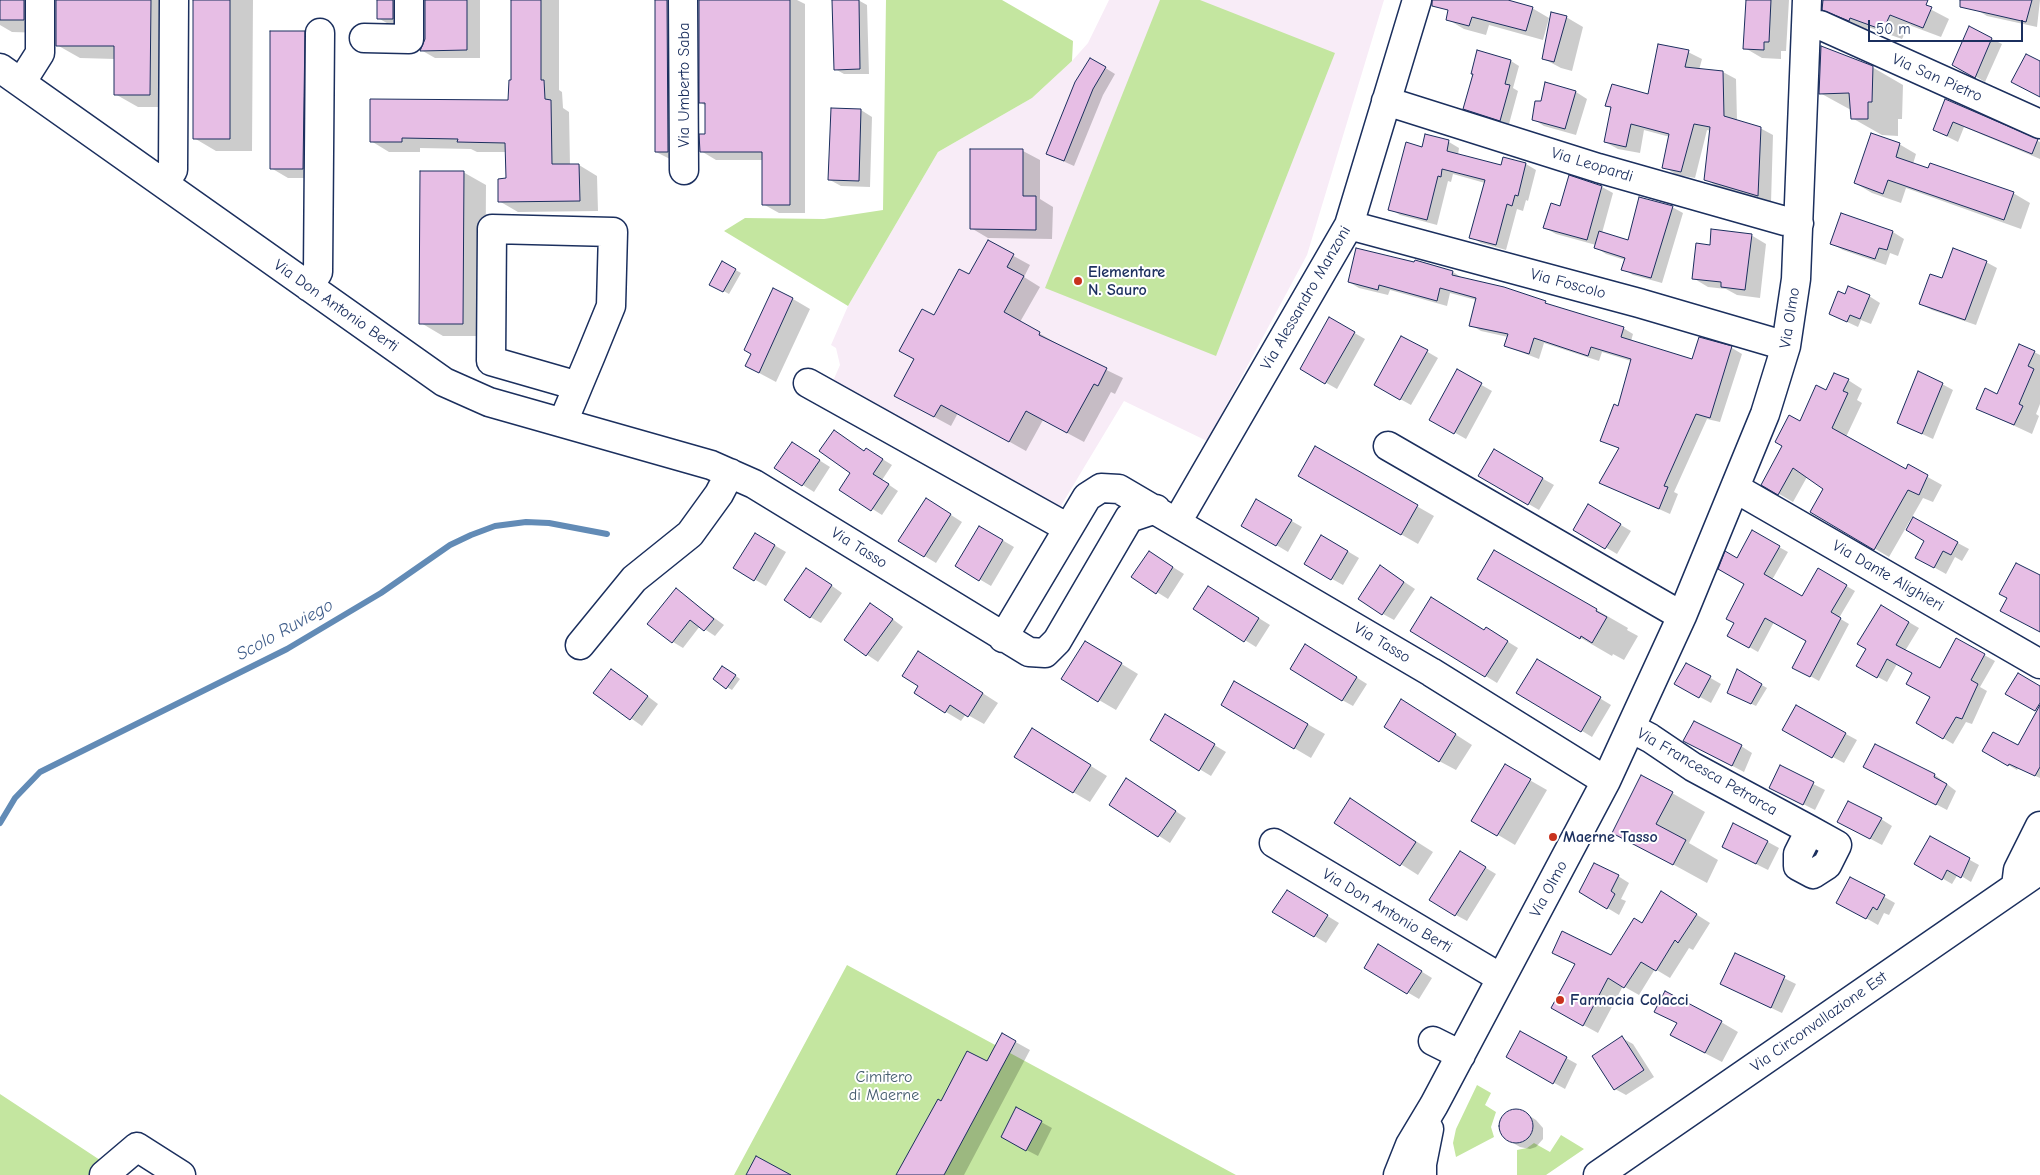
<!DOCTYPE html>
<style>
body{margin:0}
#map{position:relative;width:2040px;height:1175px;overflow:hidden;background:#fff;font-family:"Comic Neue",sans-serif}
canvas{display:block}
.scale{position:absolute;left:1868px;top:20px;width:155px;height:22px;box-sizing:border-box;border:2px solid #1b2f5e;border-top:0;padding-left:6px;font-size:15px;line-height:18px;white-space:nowrap;color:#1b2f5e;-webkit-text-stroke:4px #fff;paint-order:stroke}
</style>
<div id="map">
<canvas width="2040" height="1175"></canvas>
<div class="scale">50 m</div>
</div>
<script>
const ctx = document.querySelector('canvas').getContext('2d');
ctx.lineJoin = 'round';
function paint(path, color) { ctx.fillStyle = color; ctx.fill(path, 'evenodd'); }
const poly = rows => new Path2D(rows.map(r => 'M' + r).join(''));
function strokePath(path, color, width, dash) { ctx.strokeStyle = color; ctx.lineWidth = width; ctx.lineCap = dash ? 'butt' : 'round'; ctx.setLineDash(dash || []); ctx.stroke(path); }
function write(font, color, halo, rows, align = 'center') {
  ctx.font = font + ' "Comic Neue",sans-serif'; ctx.lineWidth = 4; ctx.setLineDash([]); ctx.textBaseline = 'middle'; ctx.strokeStyle = halo; ctx.fillStyle = color; for (const [text, x, y, turn = 0] of rows) {
    ctx.save(); ctx.translate(x, y); ctx.rotate((+turn || 0) * Math.PI / 180); ctx.textAlign = isNaN(turn) ? turn : align; if (halo) ctx.strokeText(text, 0, 0); ctx.fillText(text, 0, 0); ctx.restore();
  }
}
const built = poly([
 [1109,0,1384,0,1307,255,1207,441,1124,401,1056,514,830,388,840,365,836,348,831,345,848,306,938,152,1032,98,1072,61,1088,43]
]);
const green = poly([
 [886,0,1002,0,1073,41,1072,61,1032,98,938,152,848,306,724,231,745,218,824,219,883,210],
 [1160,0,1200,0,1335,53,1216,356,1045,288],
 [847,965,1236,1175,734,1175],
 [1477,1085,1491,1093,1485,1105,1496,1112,1491,1127,1494,1137,1456,1157,1453,1143,1456,1129],
 [0,1094,106,1164,89,1175,0,1175],
 [1561,1135,1584,1149,1546,1175,1517,1175,1517,1150,1527,1148,1534,1143,1550,1152]
]);
const shadow = poly([
 [0,0,54,0,49,5,47,33,12,32,0,25],
 [57,0,173,0,172,107,138,107,115,94,115,59,80,58,57,45],
 [194,0,253,0,252,151,216,151,194,138],
 [378,0,409,0,407,26,392,26,378,18],
 [426,0,480,0,480,58,435,58,421,50,426,39],
 [512,0,559,0,559,90,562,92,563,108,569,112,570,165,579,165,597,176,598,211,518,212,499,201,507,180,507,152,477,152,471,149,420,148,420,152,389,152,371,141,510,102,512,81],
 [657,0,686,0,683,160,670,152,670,155,680,160,672,160,656,152],
 [700,0,797,0,805,4,805,213,779,213,763,204,763,160,716,160,701,151,706,135,706,106,700,102],
 [858,0,867,5,869,74,844,74,835,69],
 [1452,0,1503,0,1532,8,1549,18,1543,40,1489,25,1486,35,1464,29,1447,19],
 [1747,0,1789,0,1786,51,1781,51,1781,59,1762,58,1745,48],
 [1824,0,1913,0,1949,19,1941,37,1909,25,1902,39,1868,27,1867,30,1842,19,1824,9],
 [1970,0,2040,0,2037,27,1987,16,1977,10],
 [1566,17,1583,27,1572,71,1561,68,1544,59],
 [1970,28,2002,44,1985,82,1954,64],
 [304,32,321,42,320,178,288,178,271,168],
 [1478,52,1511,61,1519,66,1513,88,1518,91,1509,124,1465,108],
 [1688,52,1702,59,1699,70,1723,72,1736,79,1737,121,1760,128,1773,135,1771,203,1718,187,1705,179,1711,131,1707,130,1695,178,1677,175,1664,167,1670,137,1644,130,1640,153,1618,149,1605,142,1612,108,1607,105,1649,96],
 [1091,59,1115,74,1103,95,1074,166,1047,154],
 [1872,67,1903,85,1902,119,1898,119,1898,136,1882,135,1852,118,1851,110,1820,93],
 [1546,84,1576,92,1587,99,1576,135,1544,126,1533,119,1542,102],
 [1946,100,2040,142,2040,159,1964,127,1958,142,1934,130],
 [861,110,872,117,870,187,841,186,830,180],
 [1426,136,1449,142,1459,148,1458,155,1502,166,1504,158,1526,164,1536,170,1528,201,1526,200,1523,211,1517,209,1506,250,1481,243,1471,237,1485,183,1453,174,1451,182,1448,181,1437,225,1400,215,1390,209,1423,148],
 [1899,144,1916,154,1913,164,2013,193,2030,203,2021,229,1906,188,1901,203,1872,193,1855,183],
 [1023,151,1040,160,1040,199,1053,207,1052,239,988,238,971,228],
 [463,172,486,185,485,336,443,336,421,323],
 [1570,177,1602,187,1613,193,1602,233,1629,241,1672,207,1683,213,1662,283,1633,275,1623,269,1625,260,1606,254,1595,247,1596,245,1556,234,1545,228,1561,207],
 [1893,232,1904,239,1898,256,1890,253,1886,265,1843,250,1832,244],
 [1751,235,1766,244,1760,298,1737,295,1726,289,1708,287,1693,278,1711,246],
 [988,242,1030,265,1024,277,1040,287,1020,322,1056,343,1055,345,1123,378,1115,394,1111,392,1084,442,1043,420,1026,451,958,413,951,426,912,405,915,359,934,317,970,276],
 [1986,262,1997,268,1976,325,1932,310,1921,304,1943,280],
 [723,263,741,273,729,294,711,284],
 [1453,272,1464,279,1623,328,1633,334,1631,341,1693,360,1700,338,1732,348,1742,354,1720,422,1707,419,1674,492,1678,494,1670,514,1601,483,1620,449,1602,440,1619,408,1631,361,1602,352,1599,361,1544,343,1539,359,1505,346,1508,337,1481,331,1471,325,1476,300,1450,293,1447,306,1390,290,1388,295,1359,288,1349,282],
 [1845,295,1869,296,1880,303,1871,324,1861,320,1858,327,1830,314],
 [793,299,810,309,776,382,746,366],
 [1330,319,1365,339,1337,389,1302,369],
 [1402,337,1438,358,1411,405,1375,385],
 [2034,352,2040,355,2040,404,2036,414,2039,416,2032,434,1978,409,1998,395],
 [1457,371,1492,391,1466,439,1431,419],
 [1848,380,1862,389,1857,400,1862,403,1846,437,1906,470,1908,466,1942,485,1933,502,1923,498,1889,557,1811,511,1824,488,1807,477,1793,502,1762,484,1800,423,1827,392],
 [1942,384,1953,390,1933,439,1898,423],
 [1315,448,1434,516,1418,544,1299,476],
 [803,450,830,467,814,492,776,468],
 [1494,451,1554,485,1539,510,1480,476],
 [865,452,876,455,892,465,882,480,898,491,882,515,841,489],
 [1257,501,1302,527,1288,552,1243,525],
 [937,506,962,522,936,563,900,541],
 [1589,506,1631,531,1617,554,1575,529],
 [1913,519,1969,549,1962,561,1955,557,1946,574,1928,564,1926,540],
 [980,527,1014,547,991,586,957,566],
 [1752,532,1788,552,1772,580,1803,597,1819,570,1855,591,1839,618,1849,624,1819,681,1803,672,1808,641,1774,622,1758,652,1737,640,1735,623,1746,583,1737,559],
 [755,534,786,552,766,586,735,568],
 [1322,536,1359,558,1343,585,1305,564],
 [1494,551,1628,628,1627,630,1638,636,1624,660,1613,654,1612,656,1479,579],
 [1160,559,1184,574,1168,599,1133,577],
 [1391,573,1415,589,1394,620,1383,614],
 [818,576,842,593,821,623,810,617],
 [676,590,724,625,715,636,700,626,683,648,673,642],
 [1220,594,1270,625,1256,647,1195,609],
 [1881,606,1919,628,1905,651,1940,670,1957,640,1995,661,1980,687,1987,691,1972,724,1966,722,1953,744,1918,723,1932,696,1914,672,1897,664,1887,682,1858,666,1867,648],
 [882,611,903,627,878,662,845,640],
 [1412,630,1484,631,1497,635,1518,648,1497,683],
 [1102,652,1138,674,1116,710,1063,679],
 [1316,652,1367,684,1353,706,1342,700],
 [1537,660,1611,705,1592,737,1518,692],
 [934,662,998,703,984,724,966,714,961,721,946,712],
 [1686,664,1721,684,1711,703,1676,684],
 [728,670,740,679,732,690,727,687],
 [1737,671,1767,688,1756,706,1733,695],
 [622,677,658,704,642,726,595,693],
 [1235,683,1325,734,1311,758,1294,748],
 [1796,707,1857,740,1844,763,1783,730],
 [1419,711,1472,745,1456,770,1439,761],
 [1166,716,1226,752,1211,776,1151,740],
 [2040,725,2040,778,2018,768,2017,770,1984,751,2018,747],
 [1049,740,1107,776,1090,802,1073,792],
 [1875,745,1935,775,1956,791,1947,810,1875,772],
 [1741,746,1752,753,1744,772,1696,747],
 [1505,766,1547,790,1515,845,1473,820],
 [1780,767,1825,790,1815,810,1781,793],
 [1138,786,1186,818,1170,843,1110,804],
 [1672,793,1705,812,1689,843,1718,860,1707,883,1614,832],
 [1351,800,1433,852,1418,875,1336,823],
 [1881,819,1892,826,1882,845,1850,828],
 [1930,838,1979,865,1971,882,1958,874,1952,884,1916,863],
 [1768,842,1779,848,1768,870,1734,853],
 [1471,859,1496,874,1467,921,1456,915],
 [1618,876,1629,883,1621,899,1626,901,1619,915,1581,892],
 [1851,878,1895,903,1889,915,1884,913,1878,925,1838,902],
 [1298,898,1339,923,1326,943,1274,911],
 [1675,901,1710,923,1693,950,1689,948,1670,978,1655,969,1639,995,1623,986,1598,1033,1567,1016,1576,965,1553,952,1611,957,1642,924],
 [1390,952,1432,978,1419,999,1366,968],
 [1735,954,1796,984,1782,1013,1733,990],
 [1656,1011,1721,1022,1738,1032,1722,1062,1689,1045,1678,1024],
 [1521,1033,1577,1064,1565,1089,1508,1057],
 [1003,1035,1030,1050,964,1175,898,1175,942,1103,988,1063],
 [1622,1038,1633,1044,1654,1077,1626,1095,1615,1089],
 [1514,1110,1525,1113,1536,1120,1543,1128,1543,1139,1536,1147,1530,1149,1520,1147,1508,1140,1501,1131,1501,1120,1504,1116],
 [1041,1122,1052,1128,1038,1156,1013,1143]
]);
const stream = poly([
 [0,823,15,798,40,772,287,649,381,593,450,545,471,535,495,526,526,522,549,523,607,534]
]);
const building = poly([
 [0,0,24,0,24,20,0,20,0,0],
 [56,0,151,0,150,95,114,95,114,46,56,46,56,0],
 [193,0,230,0,230,139,193,139,193,0],
 [377,0,393,0,393,19,377,19,377,0],
 [425,0,467,0,467,50,420,51,425,39,425,0],
 [511,0,541,0,541,80,544,80,545,99,551,100,552,164,579,164,580,201,498,202,498,179,506,178,505,143,457,142,458,139,402,138,402,142,370,142,370,99,508,100,509,80,511,80,511,0],
 [655,0,667,0,668,152,655,152,655,0],
 [699,0,790,0,790,205,762,205,762,152,700,152,699,134,705,134,705,103,699,103,699,0],
 [832,0,859,0,860,69,834,70,832,0],
 [1432,0,1508,0,1533,7,1526,31,1472,17,1469,26,1446,20,1448,10,1432,6,1432,0],
 [1746,0,1771,0,1769,42,1764,42,1764,50,1743,49,1746,0],
 [1823,0,1928,0,1926,5,1932,7,1923,28,1890,15,1883,30,1850,18,1849,21,1822,10,1823,0],
 [1960,0,2032,0,2026,22,1960,7,1960,0],
 [1551,12,1567,16,1554,62,1542,59,1551,12],
 [1969,26,1992,38,1975,78,1952,65,1969,26],
 [270,31,305,31,303,169,270,169,270,31],
 [1658,44,1689,50,1685,67,1723,71,1724,116,1761,127,1758,196,1704,180,1710,127,1694,124,1681,172,1662,168,1669,134,1631,124,1626,147,1604,142,1611,107,1605,106,1612,84,1648,94,1658,44],
 [1821,46,1873,66,1872,102,1868,102,1868,119,1851,119,1849,93,1819,94,1821,46],
 [1477,50,1511,60,1505,84,1510,85,1500,121,1463,109,1473,74,1471,74,1477,50],
 [2026,54,2040,61,2040,97,2011,82,2026,54],
 [1090,58,1106,67,1093,89,1064,161,1046,154,1075,82,1090,58],
 [1545,82,1576,91,1565,129,1532,120,1535,101,1541,101,1545,82],
 [1945,99,2038,139,2032,154,1953,122,1947,136,1933,130,1945,99],
 [831,108,861,109,859,181,828,180,831,108],
 [1871,133,1900,143,1896,157,1928,168,1930,163,2014,192,2004,220,1888,180,1883,194,1854,183,1871,133],
 [1425,134,1449,140,1447,151,1501,165,1503,157,1526,163,1518,196,1515,195,1512,206,1507,204,1496,245,1469,238,1485,180,1442,169,1441,177,1438,176,1427,220,1388,210,1406,142,1422,147,1425,134],
 [970,149,1023,149,1023,196,1036,196,1036,230,970,229,970,149],
 [420,171,464,171,463,324,419,324,420,171],
 [1569,175,1602,186,1587,240,1543,228,1551,203,1560,206,1569,175],
 [1639,197,1673,206,1651,278,1621,270,1625,258,1594,248,1599,231,1628,240,1639,197],
 [1841,213,1893,231,1887,250,1879,248,1875,259,1830,244,1841,213],
 [1711,229,1752,234,1745,290,1721,287,1721,282,1692,279,1696,243,1710,245,1711,229],
 [988,240,1014,254,1007,267,1024,276,1004,312,1040,332,1039,335,1107,368,1098,386,1094,384,1067,433,1026,411,1009,442,941,405,934,417,894,396,914,359,899,351,922,309,934,315,959,269,969,274,988,240],
 [1356,248,1414,262,1415,260,1453,271,1452,275,1504,287,1546,301,1545,303,1624,327,1621,337,1692,359,1699,337,1732,346,1710,418,1696,414,1664,486,1668,487,1659,509,1599,483,1619,448,1600,441,1614,404,1618,406,1631,359,1591,347,1588,356,1534,338,1529,354,1504,346,1508,334,1469,326,1476,298,1440,288,1437,301,1379,285,1378,290,1348,282,1356,248],
 [1953,248,1987,261,1965,320,1919,304,1930,274,1942,278,1953,248],
 [722,261,736,269,723,292,709,285,722,261],
 [1848,286,1870,295,1860,319,1850,315,1847,322,1829,314,1838,291,1845,294,1848,286],
 [773,288,793,298,759,373,745,366,751,354,744,350,773,288],
 [1329,317,1355,332,1325,384,1300,369,1329,317],
 [1401,336,1428,350,1400,400,1374,385,1401,336],
 [2019,344,2035,351,2028,366,2034,369,2019,404,2023,406,2014,425,1976,409,1985,388,1997,394,2019,344],
 [1457,369,1482,383,1454,434,1429,420,1457,369],
 [1918,371,1943,383,1922,434,1897,423,1918,371],
 [1834,373,1849,379,1843,391,1848,393,1832,428,1906,469,1908,464,1928,475,1919,495,1908,490,1874,550,1810,512,1823,489,1793,468,1778,495,1761,485,1782,446,1775,442,1789,415,1800,421,1816,385,1826,390,1834,373],
 [834,430,864,451,866,448,883,459,873,474,889,484,871,511,839,490,850,473,819,451,834,430],
 [792,442,820,460,802,486,774,468,792,442],
 [1315,446,1418,505,1401,535,1298,476,1315,446],
 [1494,449,1543,478,1528,505,1478,476,1494,449],
 [926,498,951,514,924,557,898,541,926,498],
 [1256,499,1292,520,1276,546,1241,526,1256,499],
 [1588,504,1621,524,1605,549,1573,530,1588,504],
 [1913,517,1958,542,1951,555,1943,551,1934,568,1915,558,1924,541,1906,530,1913,517],
 [979,526,1003,540,979,581,955,566,979,526],
 [1752,530,1780,546,1764,574,1802,596,1818,568,1847,585,1831,612,1841,618,1810,677,1792,668,1806,641,1765,618,1749,648,1727,636,1734,623,1726,619,1744,584,1718,569,1725,551,1737,558,1752,530],
 [755,533,775,545,754,581,733,568,755,533],
 [1321,535,1348,551,1331,580,1304,564,1321,535],
 [1494,550,1597,609,1596,611,1607,617,1592,643,1581,636,1580,639,1477,579,1494,550],
 [1149,551,1173,567,1156,594,1131,577,1149,551],
 [2016,563,2040,575,2040,632,2000,611,2007,598,1999,594,2016,563],
 [1380,565,1404,582,1382,615,1358,599,1380,565],
 [806,568,832,585,810,618,784,600,806,568],
 [1208,586,1259,618,1244,642,1193,609,1208,586],
 [676,588,714,619,704,631,690,620,672,643,647,624,676,588],
 [1431,597,1484,630,1486,627,1508,641,1485,677,1410,631,1431,597],
 [870,603,893,619,866,656,844,640,870,603],
 [1881,605,1909,622,1896,645,1940,668,1956,638,1985,654,1971,680,1978,684,1962,719,1956,717,1943,739,1916,723,1930,697,1906,684,1912,673,1887,659,1877,678,1856,666,1866,649,1857,644,1881,605],
 [1085,641,1122,663,1098,702,1061,679,1085,641],
 [1305,644,1357,677,1342,701,1290,669,1305,644],
 [918,651,983,693,968,717,950,705,945,713,914,693,918,686,902,676,918,651],
 [1537,659,1601,697,1581,732,1516,693,1537,659],
 [1686,663,1711,676,1699,698,1674,684,1686,663],
 [722,666,736,675,726,689,713,679,722,666],
 [611,669,648,696,630,720,593,693,611,669],
 [1737,669,1762,684,1751,704,1727,693,1737,669],
 [2018,673,2040,686,2040,703,2035,711,2005,694,2018,673],
 [1234,681,1308,724,1294,749,1221,705,1234,681],
 [1401,699,1456,734,1439,762,1384,727,1401,699],
 [1796,705,1846,733,1832,758,1782,730,1796,705],
 [2040,705,2040,767,2035,776,2009,764,2008,766,1982,751,1993,732,2018,745,2040,705],
 [1165,714,1215,744,1199,771,1150,740,1165,714],
 [1694,721,1742,745,1732,766,1683,741,1694,721],
 [1032,728,1091,765,1073,793,1014,757,1032,728],
 [1875,744,1935,774,1934,777,1947,784,1936,805,1863,767,1875,744],
 [1505,764,1531,779,1497,836,1471,821,1505,764],
 [1780,765,1814,782,1803,805,1769,788,1780,765],
 [1641,775,1673,792,1656,824,1686,840,1673,865,1612,833,1641,775],
 [1126,778,1176,811,1158,837,1109,805,1126,778],
 [1350,798,1416,842,1400,866,1334,823,1350,798],
 [1848,801,1882,818,1870,839,1837,822,1848,801],
 [1733,823,1768,841,1756,864,1722,847,1733,823],
 [1930,836,1970,858,1961,878,1947,870,1942,880,1914,864,1930,836],
 [1460,851,1486,867,1455,916,1429,900,1460,851],
 [1594,863,1619,875,1611,891,1615,894,1607,909,1579,892,1594,863],
 [1850,877,1885,895,1877,910,1873,907,1866,919,1836,903,1850,877],
 [1287,890,1328,915,1314,937,1272,912,1287,890],
 [1661,891,1697,914,1678,943,1675,940,1656,971,1641,962,1624,988,1608,978,1583,1026,1551,1008,1575,964,1552,953,1562,931,1611,955,1634,918,1642,923,1661,891],
 [1378,944,1422,971,1407,994,1364,968,1378,944],
 [1735,953,1785,976,1771,1008,1720,984,1735,953],
 [1665,991,1722,1021,1705,1053,1670,1035,1677,1023,1654,1012,1665,991],
 [1520,1031,1567,1057,1553,1084,1506,1057,1520,1031],
 [1002,1033,1016,1041,944,1175,896,1175,938,1099,941,1101,967,1051,987,1061,1002,1033],
 [1622,1036,1644,1070,1614,1090,1592,1056,1622,1036],
 [1016,1107,1042,1121,1026,1151,1001,1137,1016,1107],
 '1499 1126a17 17 0 1 1 34 0a17 17 0 1 1-34 0Z',
 [756,1156,791,1175,746,1175,756,1156]
]);
const minor = poly([
 [683,0,684,170],
 [1807,23,1820,25,2040,124],
 [364,38,409,39,409,0],
 [0,68,444,382,489,402,711,465,754,484,1029,652,1045,653,1057,641,1129,518,1156,509],
 [21,83,40,53,40,0],
 [1386,101,1598,168,1785,221,1799,223],
 [164,184,173,170,174,0],
 [1349,225,1639,303,1786,346],
 [309,287,318,272,320,33],
 [808,383,1068,528],
 [563,422,578,386,591,355,611,306,613,232,492,229,491,361,578,386],
 [1388,446,1682,616],
 [1735,488,2040,664],
 [1177,522,1349,225,1417,0],
 [1003,638,1087,497,1101,488,1119,489,1431,672,1606,781],
 [580,645,634,579,690,534,719,494,730,473],
 [1631,728,1650,738,1693,767,1810,830,1837,845,1827,865,1813,874,1798,866,1798,854,1810,830],
 [1274,843,1501,978],
 [2016,886,2018,870,2040,826],
 [1433,1041,1461,1055],
 [104,1175,137,1147,181,1175],
 [1398,1175,1410,1145,1434,1105,1606,781,1682,616,1765,414,1786,346,1796,279,1807,0],
 [1422,1175,1422,1164,1429,1129],
 [1598,1175,2040,870]
]);
const markers = [
 [1078,281,5,"#c8321e"],
 [1553,837,5,"#c8321e"],
 [1560,1000,5,"#c8321e"]
];
const streetNames = [
 ["Via San Pietro",1937,78,24],
 ["Via Umberto Saba",684,85,-90],
 ["Via Leopardi",1592,165,17],
 ["Via Foscolo",1568,284,15],
 ["Via Alessandro Manzoni",1306,298,-60],
 ["Via Don Antonio Berti",336,306,35],
 ["Via Olmo",1790,318,-81],
 ["Via Tasso",859,548,32],
 ["Via Dante Alighieri",1888,576,30],
 ["Via Tasso",1382,643,31],
 ["Via Francesca Petrarca",1707,772,30],
 ["Via Olmo",1549,889,-62],
 ["Via Don Antonio Berti",1387,911,31],
 ["Via Circonvallazione Est",1819,1022,-35]
];
const poiNames = [
 ["Elementare",1088,272],
 ["N. Sauro",1088,290],
 ["Maerne Tasso",1563,837],
 ["Farmacia Colacci",1570,1000]
];
const parkNames = [
 ["Cimitero",884,1077],
 ["di Maerne",884,1095]
];
const waterNames = [
 ["Scolo Ruviego",285,630,-29]
];
paint(built, '#f8ecf7');
paint(green, '#c4e6a0');
paint(shadow, '#0003');
strokePath(stream, '#628bb6', 6);
paint(building, '#e7bee5');
strokePath(building, '#1b2f5e', 1);
strokePath(minor, '#1b2f5e', 31);
strokePath(minor, '#fff', 28);
for (const [x, y, r, color] of markers) { const dot = new Path2D(); dot.arc(x, y, r, 0, 2 * Math.PI); ctx.fillStyle = color; ctx.fill(dot); strokePath(dot, '#fff', 2); }
write('16px', '#1b2f5e', '#fff', streetNames);
write('bold 16px', '#1b2f5e', '#fff', poiNames, 'left');
write('16px', '#455d6e', '#fff', parkNames);
write('italic 18px', '#3f5d8a', '#fff', waterNames);
</script>
